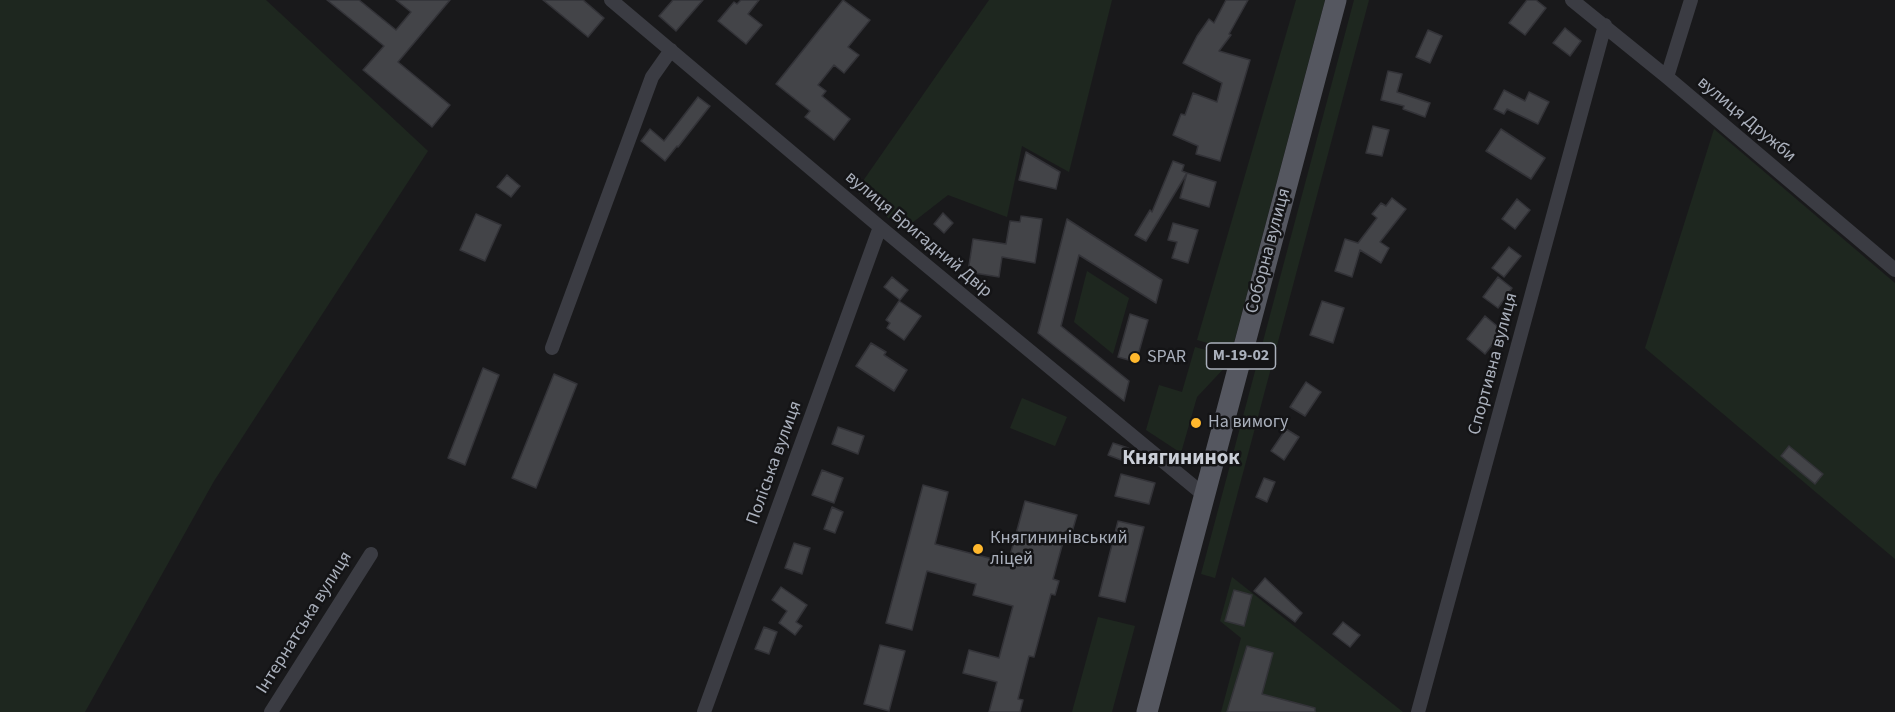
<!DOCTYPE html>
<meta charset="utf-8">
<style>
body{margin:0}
canvas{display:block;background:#19191b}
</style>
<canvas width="1895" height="712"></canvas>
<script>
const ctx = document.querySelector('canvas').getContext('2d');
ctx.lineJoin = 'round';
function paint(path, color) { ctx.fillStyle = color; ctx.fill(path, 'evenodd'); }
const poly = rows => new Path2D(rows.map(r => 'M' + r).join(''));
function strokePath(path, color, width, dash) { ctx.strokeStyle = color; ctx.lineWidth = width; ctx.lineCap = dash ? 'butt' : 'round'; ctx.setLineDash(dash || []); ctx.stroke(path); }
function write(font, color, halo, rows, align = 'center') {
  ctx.font = font + ' "Source Sans 3",sans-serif'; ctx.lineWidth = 5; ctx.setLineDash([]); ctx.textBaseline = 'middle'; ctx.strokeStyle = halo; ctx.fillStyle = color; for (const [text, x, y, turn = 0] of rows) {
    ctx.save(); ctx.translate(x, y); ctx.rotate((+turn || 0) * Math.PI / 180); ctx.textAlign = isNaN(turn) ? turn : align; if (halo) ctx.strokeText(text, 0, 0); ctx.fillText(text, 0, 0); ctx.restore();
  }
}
const green = poly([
 [0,0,266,0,428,151,214,481,85,712,0,712],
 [989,0,1112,0,1069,172,1022,146,1007,217,948,195,903,230,856,191],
 [1296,0,1325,0,1232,350,1197,340],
 [1354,0,1369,0,1215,578,1201,574],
 [1714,129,1895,283,1895,559,1645,348],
 [1087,271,1129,298,1113,354,1074,322],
 [1195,347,1230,357,1228,364,1197,397,1181,453,1146,430,1159,385,1182,392],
 [1022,398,1067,417,1055,446,1010,428],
 [1232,577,1403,712,1221,712,1241,638,1220,621],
 [1098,617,1135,626,1112,712,1072,712]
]);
const building = poly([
 [327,0,359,0,396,30,411,12,396,0,450,0,398,62,450,105,432,127,363,70,384,46,327,0],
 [543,0,583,0,604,18,588,37,543,0],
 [673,0,703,0,676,31,659,16,673,0],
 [741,0,759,0,748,14,762,25,746,44,718,21,734,2,737,4,741,0],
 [843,0,870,20,848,47,859,55,844,73,834,65,818,85,826,91,822,96,850,119,834,140,805,117,810,111,776,84,843,0],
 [1226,0,1248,0,1229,34,1231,35,1219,51,1250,60,1220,161,1196,154,1198,146,1173,135,1181,114,1185,115,1193,93,1217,102,1222,83,1183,63,1197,36,1209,19,1214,23,1226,0],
 [1527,0,1536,0,1546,8,1525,35,1509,23,1527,0],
 [1565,28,1581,41,1570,56,1553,43,1565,28],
 [1428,30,1442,36,1430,63,1416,57,1428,30],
 [1388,71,1402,74,1397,92,1430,103,1425,117,1403,109,1404,106,1381,100,1388,71],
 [1504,90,1525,101,1529,92,1549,102,1538,124,1507,109,1504,114,1494,109,1504,90],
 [698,97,710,106,678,147,677,146,665,161,641,141,650,129,664,141,698,97],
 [1373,126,1389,130,1382,156,1366,153,1373,126],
 [1501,129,1545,158,1531,179,1486,151,1501,129],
 [1026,152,1060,172,1056,189,1019,180,1026,152],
 [1173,161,1184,165,1182,171,1187,173,1146,241,1135,235,1150,210,1152,212,1173,161],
 [1187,173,1216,182,1209,207,1180,198,1187,173],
 [507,175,520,186,511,197,497,187,507,175],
 [1392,198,1406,209,1380,242,1389,248,1381,263,1360,250,1352,277,1335,271,1345,239,1358,243,1377,218,1372,214,1381,203,1386,206,1392,198],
 [1517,199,1530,210,1515,229,1502,219,1517,199],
 [943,213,953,223,944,233,934,224,943,213],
 [476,214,501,225,485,261,460,250,476,214],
 [1021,216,1042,219,1035,263,1002,257,999,277,968,272,973,239,1006,244,1010,221,1020,222,1021,216],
 [1067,219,1162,280,1156,303,1079,255,1061,326,1129,381,1124,401,1038,333,1067,219],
 [1173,223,1198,230,1188,263,1172,258,1177,242,1168,240,1173,223],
 [1509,247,1521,256,1504,277,1492,268,1509,247],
 [892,277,908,290,900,300,884,287,892,277],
 [1498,277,1512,288,1498,308,1483,297,1498,277],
 [899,301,921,316,904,340,887,328,890,323,886,320,899,301],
 [1322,301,1344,308,1333,343,1310,335,1322,301],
 [1130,314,1148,320,1136,362,1118,357,1130,314],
 [1485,316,1503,331,1485,354,1467,339,1485,316],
 [871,343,886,352,884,355,907,370,894,391,856,366,871,343],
 [483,368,499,375,465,465,448,458,483,368],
 [554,374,577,384,536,488,512,478,554,374],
 [1306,382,1321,392,1305,416,1290,407,1306,382],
 [838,427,864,436,858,454,832,444,838,427],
 [1286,429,1299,437,1284,460,1271,451,1286,429],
 [1113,443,1128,448,1124,461,1108,455,1113,443],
 [1789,446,1823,474,1815,484,1781,456,1789,446],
 [822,470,843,478,834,503,812,495,822,470],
 [1121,474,1155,483,1149,504,1115,496,1121,474],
 [1264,478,1275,482,1267,502,1256,497,1264,478],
 [923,485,948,492,935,544,1008,563,1025,501,1077,515,1072,532,1066,531,1053,579,1059,581,1055,595,1051,594,1034,657,1029,656,1018,699,1023,700,1020,712,989,712,997,682,963,673,969,650,999,658,1013,606,973,595,976,584,927,571,912,630,886,623,923,485],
 [832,507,843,512,835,533,824,529,832,507],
 [1118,521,1144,527,1125,602,1099,596,1118,521],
 [794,543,810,548,802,574,785,568,794,543],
 [1265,578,1302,613,1295,622,1254,591,1265,578],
 [781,587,807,605,796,622,802,626,795,635,779,623,787,611,772,600,781,587],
 [1234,590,1252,595,1244,626,1225,621,1234,590],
 [1343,622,1360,635,1350,647,1333,634,1343,622],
 [764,627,777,632,769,654,755,649,764,627],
 [880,645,905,651,889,711,864,704,880,645],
 [1247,646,1273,653,1262,694,1315,708,1315,712,1227,712,1247,646]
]);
const minor = poly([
 [611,0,880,227,1204,495],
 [1572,0,1667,77,1895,270],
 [1667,77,1691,0],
 [552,348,652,77,671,50],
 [271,712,371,554],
 [704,712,880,227],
 [1418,712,1605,25]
]);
const primary = poly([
 [1147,712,1336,0]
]);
const markers = [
 [1135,358,6,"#ffb82d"],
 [1196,423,6,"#ffb82d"],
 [978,549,6,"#ffb82d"]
];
const shields = [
 [1241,356,69]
];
const shieldNames = [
 ["М-19-02",1241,356]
];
const streetNames = [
 ["вулиця Дружби",1746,120,40],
 ["вулиця Бригадний Двір",918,235,40],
 ["Соборна вулиця",1269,251,-75],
 ["Спортивна вулиця",1494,364,-75],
 ["Поліська вулиця",775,463,-70],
 ["Інтернатська вулиця",305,623,-58]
];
const poiNames = [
 ["SPAR",1147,358],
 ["На вимогу",1208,423],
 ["Княгининівський",990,539],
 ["ліцей",990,560]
];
const quarterNames = [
 ["Княгининок",1181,459]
];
paint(green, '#1e271f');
paint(building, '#434448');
strokePath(building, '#333338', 1.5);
strokePath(minor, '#3b3c43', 14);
strokePath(primary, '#555760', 21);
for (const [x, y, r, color] of markers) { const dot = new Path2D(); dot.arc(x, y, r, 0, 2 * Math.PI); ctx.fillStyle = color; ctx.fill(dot); strokePath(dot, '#141416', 2); }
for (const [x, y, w] of shields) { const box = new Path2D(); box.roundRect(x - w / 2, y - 13, w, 26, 4.5); ctx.fillStyle = '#141416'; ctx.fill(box); strokePath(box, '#aab0bc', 1.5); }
write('bold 16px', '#aab0bc', null, shieldNames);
write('18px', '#aab0bc', '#141416', streetNames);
write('18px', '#aab0bc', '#141416', poiNames, 'left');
write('bold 21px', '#cbcfd8', '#141416', quarterNames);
</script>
